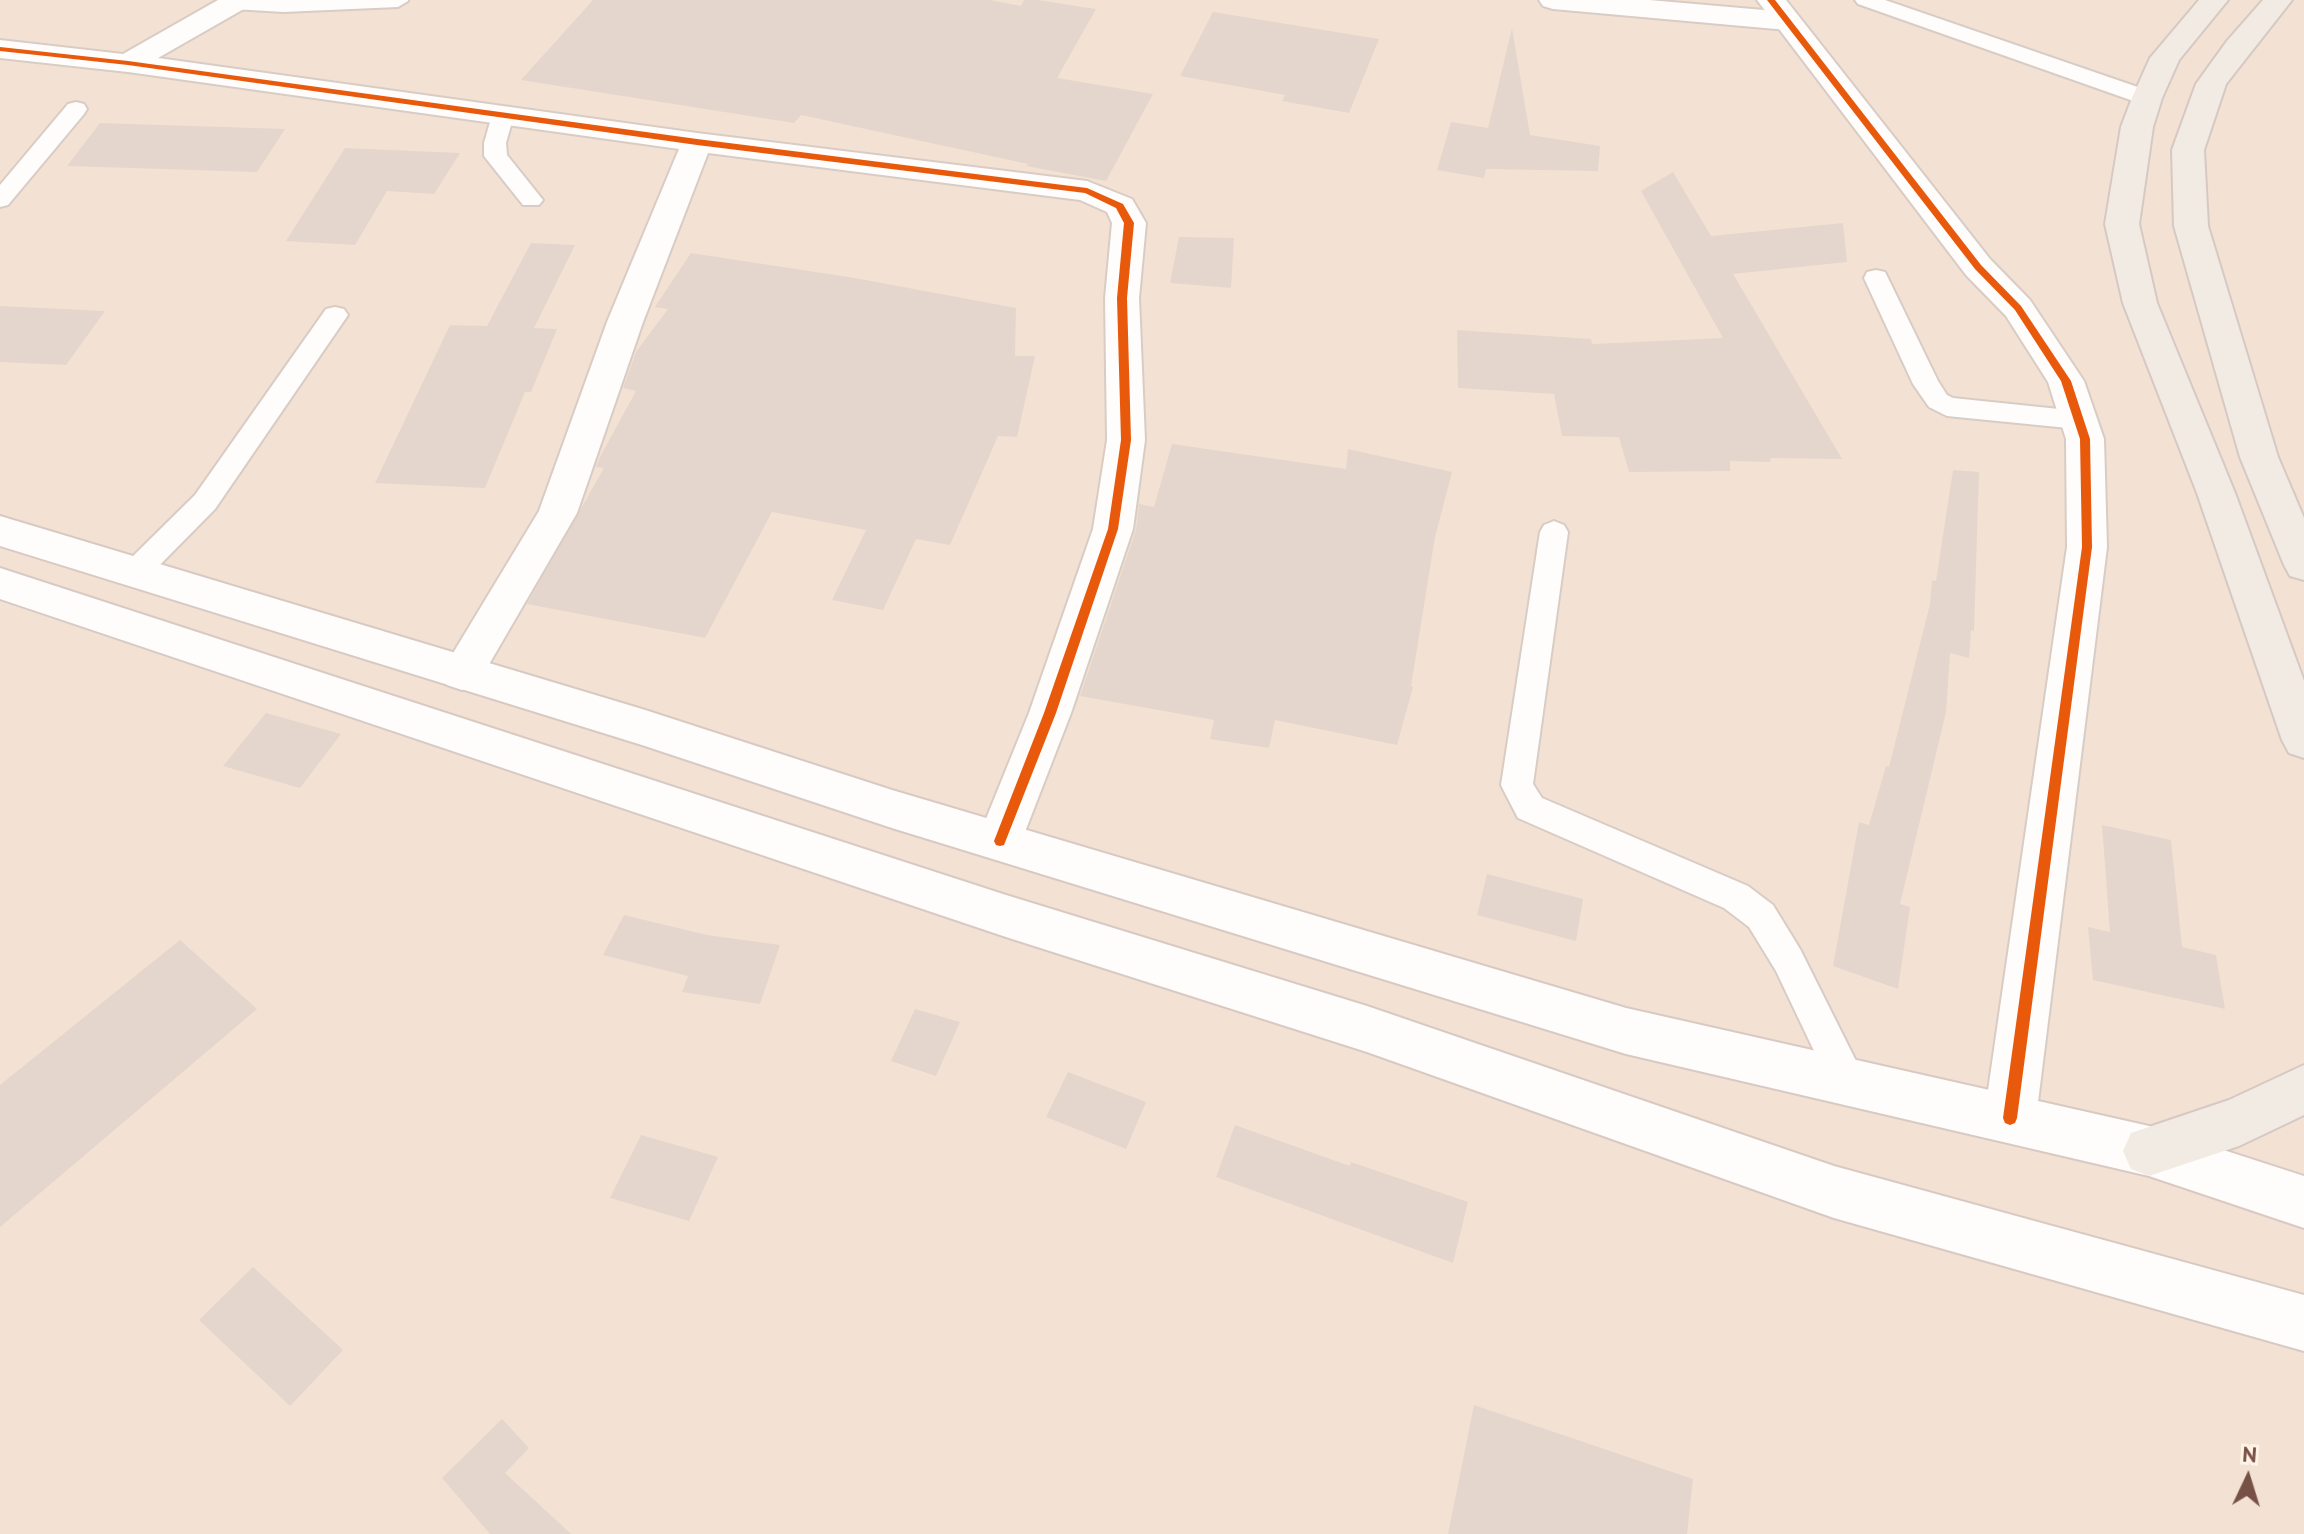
<!DOCTYPE html>
<style>
body{margin:0}
#map{position:relative;width:2304px;height:1534px;overflow:hidden;background:#f7efe6;font-family:"PT Sans",sans-serif}
canvas{display:block}
.north{position:absolute;left:2208px;top:1438px;width:80px;height:80px;-webkit-text-stroke:6px #fff3e7;paint-order:stroke;rotate:4deg;font-size:22px;font-weight:700;line-height:32px;text-align:center;color:#775145}
.north::after{content:'';display:block;margin:auto;width:28px;height:36px;background:#775145;clip-path:polygon(50% 0,100% 100%,50% 72%,0 100%)}
</style>
<div id="map">
<canvas width="2304" height="1534"></canvas>
<div class="north">N</div>
</div>
<script>
const ctx = document.querySelector('canvas').getContext('2d');
ctx.lineJoin = 'round';
function paint(path, color) { ctx.fillStyle = color; ctx.fill(path, 'evenodd'); }
const poly = rows => new Path2D(rows.map(r => 'M' + r).join(''));
function strokePath(path, color, width, dash) { ctx.strokeStyle = color; ctx.lineWidth = width; ctx.lineCap = dash ? 'butt' : 'round'; ctx.setLineDash(dash || []); ctx.stroke(path); }
const residential = poly([
 [0,0,2304,0,2304,1534,0,1534]
]);
const building = poly([
 [593,0,990,0,1021,6,1024,0,1038,0,1096,9,1057,78,1153,94,1106,181,1026,166,1028,164,801,115,794,123,521,80],
 [1213,12,1379,39,1349,113,1282,101,1285,95,1180,76],
 [1512,28,1530,135,1600,146,1598,171,1486,169,1484,178,1437,170,1451,122,1488,128],
 [100,123,285,129,257,172,67,166],
 [345,148,460,153,434,194,387,191,355,245,286,241],
 [1673,172,1711,236,1843,223,1847,262,1733,274,1842,459,1770,458,1771,462,1730,461,1730,471,1629,472,1619,437,1562,436,1554,394,1458,388,1457,330,1591,339,1592,344,1723,338,1641,191],
 [1179,237,1234,238,1231,288,1170,283],
 [531,243,575,245,534,328,557,329,531,392,525,392,485,488,375,483,450,325,487,326],
 [691,253,855,278,1016,308,1015,356,1035,356,1017,437,998,436,950,545,916,539,883,610,832,600,866,530,772,512,705,638,527,604,604,468,596,467,600,457,636,391,623,388,636,352,668,309,655,307],
 [0,306,105,311,66,365,0,362],
 [1172,444,1346,469,1348,449,1452,472,1435,537,1411,686,1413,687,1397,745,1275,720,1269,748,1210,739,1214,720,1080,696,1136,530,1139,504,1154,507],
 [1953,470,1979,472,1974,631,1971,630,1969,658,1950,653,1946,712,1900,904,1910,907,1898,989,1833,966,1859,822,1869,825,1886,766,1889,767,1930,604,1932,580,1936,581],
 [266,713,341,734,300,788,223,766],
 [2102,825,2171,840,2182,947,2216,955,2225,1009,2093,980,2088,927,2110,932],
 [1487,874,1583,899,1576,941,1477,915],
 [624,915,707,935,780,945,760,1004,682,992,688,976,603,955],
 [180,940,257,1009,0,1227,0,1085],
 [915,1009,960,1022,936,1076,891,1061],
 [1068,1072,1146,1102,1126,1149,1046,1117],
 [1235,1125,1350,1166,1351,1162,1468,1202,1453,1263,1216,1177],
 [641,1135,718,1157,689,1221,610,1198],
 [253,1267,343,1350,290,1406,199,1320],
 [1474,1405,1693,1479,1687,1534,1448,1534],
 [502,1419,529,1448,505,1473,571,1534,490,1534,442,1478]
]);
const service = poly([
 [226,0,408,0,408,1,398,7,283,12,234,9,227,7,224,3,226,0],
 [1855,0,1885,0,2155,93,2158,98,2155,103,2139,103,1858,4,1855,0],
 [76,102,84,104,87,109,84,114,8,205,0,207,0,185,68,104,76,102],
 [503,108,514,115,506,143,507,155,543,200,539,205,523,205,484,156,484,143,492,115,503,108],
 [1876,270,1885,272,1888,278,1938,381,1947,395,1953,398,2078,411,2088,413,2091,420,2088,427,2078,429,1947,416,1929,407,1913,384,1864,278,1867,272,1876,270],
 [335,307,344,309,348,315,215,509,146,579,136,582,126,579,121,571,126,563,195,495,326,309,335,307],
 [1554,521,1564,525,1568,532,1533,784,1542,798,1748,886,1773,905,1800,949,1860,1069,1865,1081,1860,1093,1847,1098,1834,1093,1776,971,1749,927,1724,908,1518,818,1506,795,1501,785,1540,532,1544,525,1554,521]
]);
const minor = poly([
 [218,0,253,0,249,6,158,58,697,133,1087,181,1132,199,1146,223,1139,298,1145,440,1133,529,1071,713,1016,855,1000,860,984,855,977,841,1029,713,1093,529,1107,440,1105,298,1112,223,1107,212,1080,200,708,153,643,322,577,513,477,685,462,690,447,685,441,673,539,511,607,322,679,149,128,72,0,58,0,40,123,54,218,0],
 [1539,0,1649,0,1787,12,1797,15,1801,21,1797,27,1787,30,1553,9,1543,6,1539,0]
]);
const tertiary = poly([
 [1757,0,1786,0,1990,259,2030,300,2084,381,2104,439,2107,547,2036,1118,2028,1135,2010,1143,1992,1135,1984,1118,2067,547,2066,439,2048,382,2006,316,1966,275,1757,0]
]);
const secondary = poly([
 [0,516,642,709,892,790,1626,1008,2149,1126,2304,1176,2304,1228,2149,1176,1626,1054,892,828,642,745,0,546,0,516],
 [0,568,1006,895,1367,1006,1834,1166,2304,1295,2304,1351,1834,1218,1367,1052,1006,937,0,599,0,568]
]);
const primary = poly([
 [2199,0,2228,0,2179,60,2162,98,2153,127,2139,224,2157,303,2235,493,2304,681,2304,758,2289,753,2282,740,2197,493,2123,303,2105,224,2121,127,2132,98,2150,58,2199,0],
 [2263,0,2292,0,2226,84,2204,150,2208,226,2278,457,2304,518,2304,580,2290,576,2284,565,2240,457,2174,226,2172,150,2196,84,2227,41,2263,0],
 [2304,1065,2304,1115,2239,1146,2149,1176,2131,1169,2123,1151,2131,1133,2229,1100,2304,1065]
]);
const cycleway = poly([
 [1767,0,1775,0,1981,265,2021,306,2071,381,2090,439,2092,547,2017,1118,2015,1123,2010,1125,2005,1123,2003,1118,2082,547,2080,439,2061,381,2015,310,1975,269,1767,0],
 [0,47,128,61,697,139,1087,188,1123,204,1134,223,1127,298,1131,440,1118,529,1056,713,1004,845,1000,846,996,845,994,841,1044,713,1108,529,1121,440,1117,298,1124,223,1116,208,1085,193,697,145,128,65,0,51,0,47]
]);
paint(residential, '#f3e2d4');
paint(building, '#e4d6cd');
strokePath(service, '#d8ccc4', 4);
strokePath(minor, '#d8ccc4', 4);
strokePath(tertiary, '#d8ccc4', 4);
strokePath(secondary, '#d8cac3', 4);
strokePath(primary, '#d6c9c3', 4);
paint(service, '#fefdfb');
paint(minor, '#fefdfb');
paint(tertiary, '#fefdfb');
paint(secondary, '#fefdfb');
paint(primary, '#f2ebe3');
paint(cycleway, '#e8590c');
</script>
